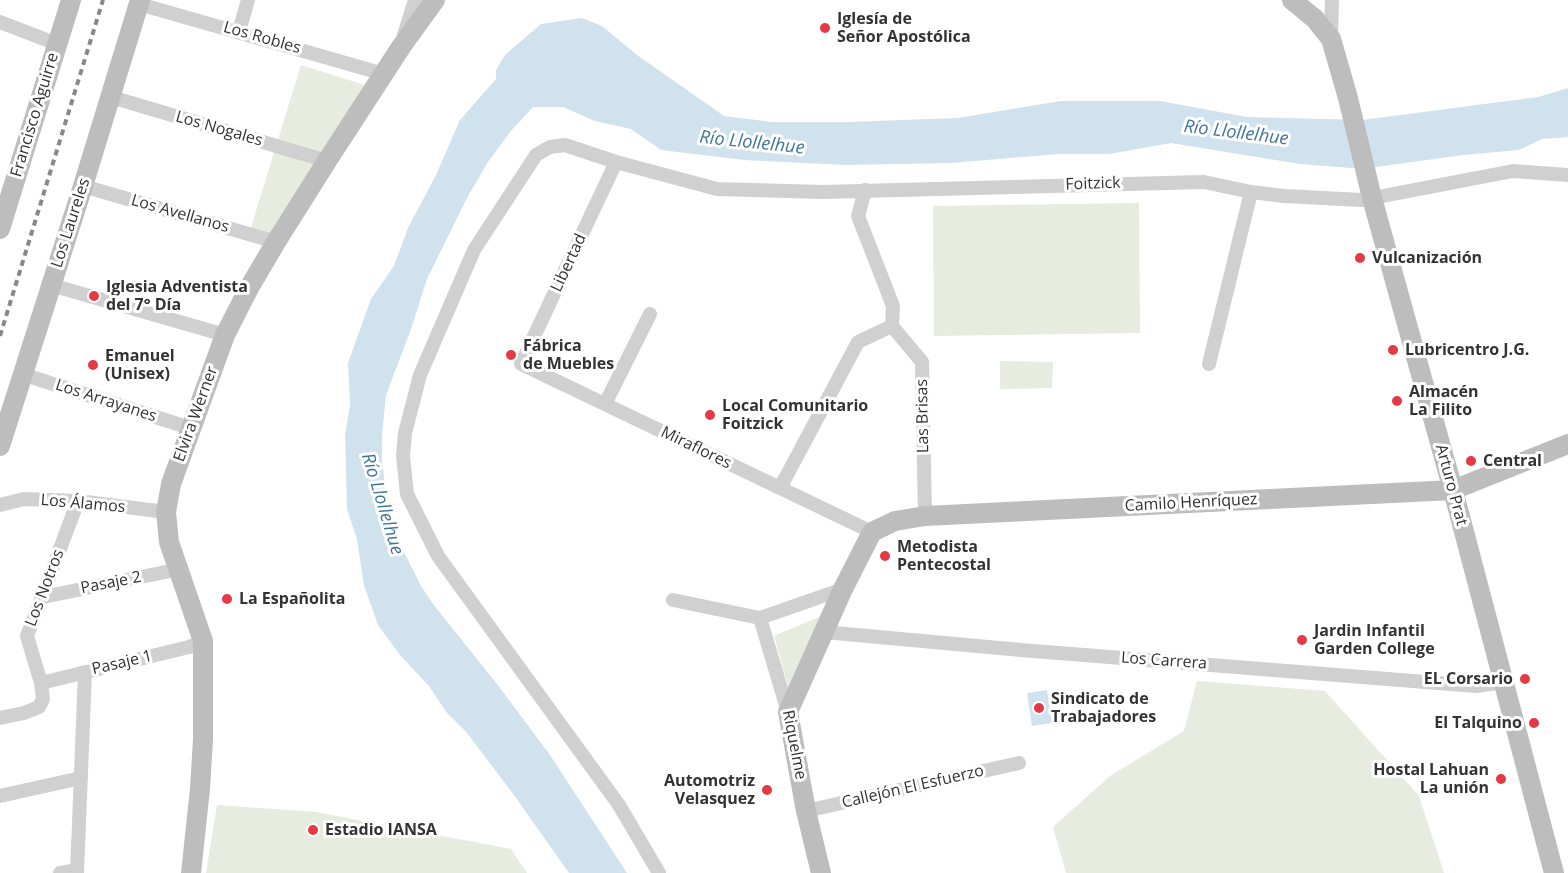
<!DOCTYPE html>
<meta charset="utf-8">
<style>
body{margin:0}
canvas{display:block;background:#fff}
</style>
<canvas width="1568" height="873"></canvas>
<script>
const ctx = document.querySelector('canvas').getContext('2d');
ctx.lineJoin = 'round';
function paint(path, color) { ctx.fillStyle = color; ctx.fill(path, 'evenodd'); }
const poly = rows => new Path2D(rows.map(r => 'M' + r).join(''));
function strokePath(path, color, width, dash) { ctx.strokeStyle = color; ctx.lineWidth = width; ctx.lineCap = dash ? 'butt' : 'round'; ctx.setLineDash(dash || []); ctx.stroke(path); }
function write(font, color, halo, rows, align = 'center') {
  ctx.font = font + ' "Open Sans",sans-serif'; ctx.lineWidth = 6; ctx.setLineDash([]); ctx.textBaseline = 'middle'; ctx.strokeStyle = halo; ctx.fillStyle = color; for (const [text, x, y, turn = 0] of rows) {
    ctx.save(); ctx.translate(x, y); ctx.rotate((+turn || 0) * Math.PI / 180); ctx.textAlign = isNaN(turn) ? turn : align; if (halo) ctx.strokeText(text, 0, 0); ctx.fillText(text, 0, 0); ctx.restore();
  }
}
const green = poly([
 [301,65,371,87,270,244,248,237],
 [1139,203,1140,333,934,336,933,206],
 [1000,361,1053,362,1052,388,1000,389],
 [819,617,794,689,789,690,774,636],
 [1197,681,1325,691,1419,796,1444,873,1066,873,1053,827,1110,776,1184,731],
 [217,805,316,812,511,849,527,873,206,873]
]);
const water = poly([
 [582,18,602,26,637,55,724,116,772,122,850,122,957,118,1061,101,1160,101,1247,117,1362,120,1538,97,1568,88,1568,137,1542,139,1519,150,1463,155,1376,167,1351,168,1300,164,1171,143,1109,154,1058,154,950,163,846,165,744,160,661,150,631,129,595,121,563,107,533,107,510,132,488,162,468,196,427,279,410,332,386,395,382,435,382,461,386,493,395,528,402,548,421,586,433,604,497,684,550,755,627,873,569,873,514,795,467,733,447,713,429,686,400,655,378,625,364,585,357,539,347,509,345,435,350,405,348,363,371,299,394,266,408,228,436,175,460,120,496,79,496,70,505,55,541,24],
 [1047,690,1052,723,1032,726,1027,693]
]);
const street = poly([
 [139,4,384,74],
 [0,22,57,44],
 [239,31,248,0],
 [404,35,415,0],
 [1331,39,1332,0],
 [111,97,327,161],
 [616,162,521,364,872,532],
 [83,186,276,242],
 [865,190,858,216,893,306,892,326,922,362,925,516],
 [51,285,225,335],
 [1209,364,1251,192],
 [22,374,190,428],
 [605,404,650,314],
 [780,488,858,342,892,326],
 [0,505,24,499,78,501,166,512],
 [43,597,170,571,179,572],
 [673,600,760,618,843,589],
 [760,618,788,712],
 [824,632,1021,650,1476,686,1504,682],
 [41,683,189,647,203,641],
 [0,718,24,713,39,707,43,699,41,683,27,636,78,501],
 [0,796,81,778],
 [806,811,1019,763],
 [60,873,77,870],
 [77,873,85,672],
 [659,873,619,805,438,556,407,494,403,456,405,433,420,375,474,250,536,155,550,147,565,145,616,162,717,189,822,192,1204,182,1251,192,1284,196,1362,200,1513,171,1568,175]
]);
const secondary = poly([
 [1292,0,1315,19,1331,39,1348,98,1372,198,1453,490,1554,873],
 [0,229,71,0],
 [0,446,83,186,140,0],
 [191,873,200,789,203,739,203,641,169,542,166,512,171,484,225,335,249,288,276,242,327,161,401,47,435,0],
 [821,873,806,811,788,712,843,589,872,532,895,521,925,516,1453,490,1568,444]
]);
const rail = poly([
 [0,336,103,0]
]);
const markers = [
 [825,28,6,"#e63946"],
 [1360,258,6,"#e63946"],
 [94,296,6,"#e63946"],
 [1393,350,6,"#e63946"],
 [511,355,6,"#e63946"],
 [93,365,6,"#e63946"],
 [1397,401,6,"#e63946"],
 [710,415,6,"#e63946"],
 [1471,461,6,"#e63946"],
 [885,556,6,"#e63946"],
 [227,599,6,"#e63946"],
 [1302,640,6,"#e63946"],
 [1525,679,6,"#e63946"],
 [1039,708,6,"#e63946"],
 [1534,723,6,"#e63946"],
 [1501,779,6,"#e63946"],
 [767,790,6,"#e63946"],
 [313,830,6,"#e63946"]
];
const poiNames = [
 ["Iglesía de",837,19],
 ["Señor Apostólica",837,37],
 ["Vulcanización",1372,258],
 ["Iglesia Adventista",106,287],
 ["del 7° Día",106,305],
 ["Fábrica",523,346],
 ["de Muebles",523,364],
 ["Lubricentro J.G.",1405,350],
 ["Emanuel",105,356],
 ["(Unisex)",105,374],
 ["Almacén",1409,392],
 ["La Filito",1409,410],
 ["Local Comunitario",722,406],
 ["Foitzick",722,424],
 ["Central",1483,461],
 ["Metodista",897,547],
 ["Pentecostal",897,565],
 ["La Españolita",239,599],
 ["Jardin Infantil",1314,631],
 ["Garden College",1314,649],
 ["EL Corsario",1513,679,"right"],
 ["Sindicato de",1051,699],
 ["Trabajadores",1051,717],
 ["El Talquino",1522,723,"right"],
 ["Hostal Lahuan",1489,770,"right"],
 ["La unión",1489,788,"right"],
 ["Automotriz",755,781,"right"],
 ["Velasquez",755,799,"right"],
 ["Estadio IANSA",325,830]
];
const streetNames = [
 ["Los Robles",262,38,16],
 ["Francisco Aguirre",35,115,-73],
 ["Los Nogales",219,129,16],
 ["Foitzick",1093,184,-2],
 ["Los Avellanos",180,214,16],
 ["Los Laureles",71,223,-72],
 ["Libertad",569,263,-65],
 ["Los Arrayanes",106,401,18],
 ["Elvira Werner",196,414,-70],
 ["Las Brisas",923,416,-91],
 ["Miraflores",696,448,26],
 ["Arturo Prat",1451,485,75],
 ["Camilo Henríquez",1191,503,-3],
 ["Los Álamos",83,504,5],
 ["Pasaje 2",111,583,-11],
 ["Los Notros",45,588,-69],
 ["Los Carrera",1164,661,4],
 ["Pasaje 1",122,663,-13],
 ["Riquelme",794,745,79],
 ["Callejón El Esfuerzo",913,787,-13]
];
const waterNames = [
 ["Río Llollelhue",1236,133,7],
 ["Río Llollelhue",752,143,6],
 ["Río Llollelhue",382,504,73]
];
paint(green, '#e6ecdf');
paint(water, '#cfe2ee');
strokePath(street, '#d0d0d0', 14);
strokePath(secondary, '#bdbdbd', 20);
strokePath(rail, '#888', 4, [6, 4.5]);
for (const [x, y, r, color] of markers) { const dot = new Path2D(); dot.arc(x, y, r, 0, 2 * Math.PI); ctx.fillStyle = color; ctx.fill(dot); strokePath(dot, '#fff', 2); }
write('bold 16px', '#333', '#fff', poiNames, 'left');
write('16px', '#333', '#fff', streetNames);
write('italic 18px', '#3f7597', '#fff', waterNames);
</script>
